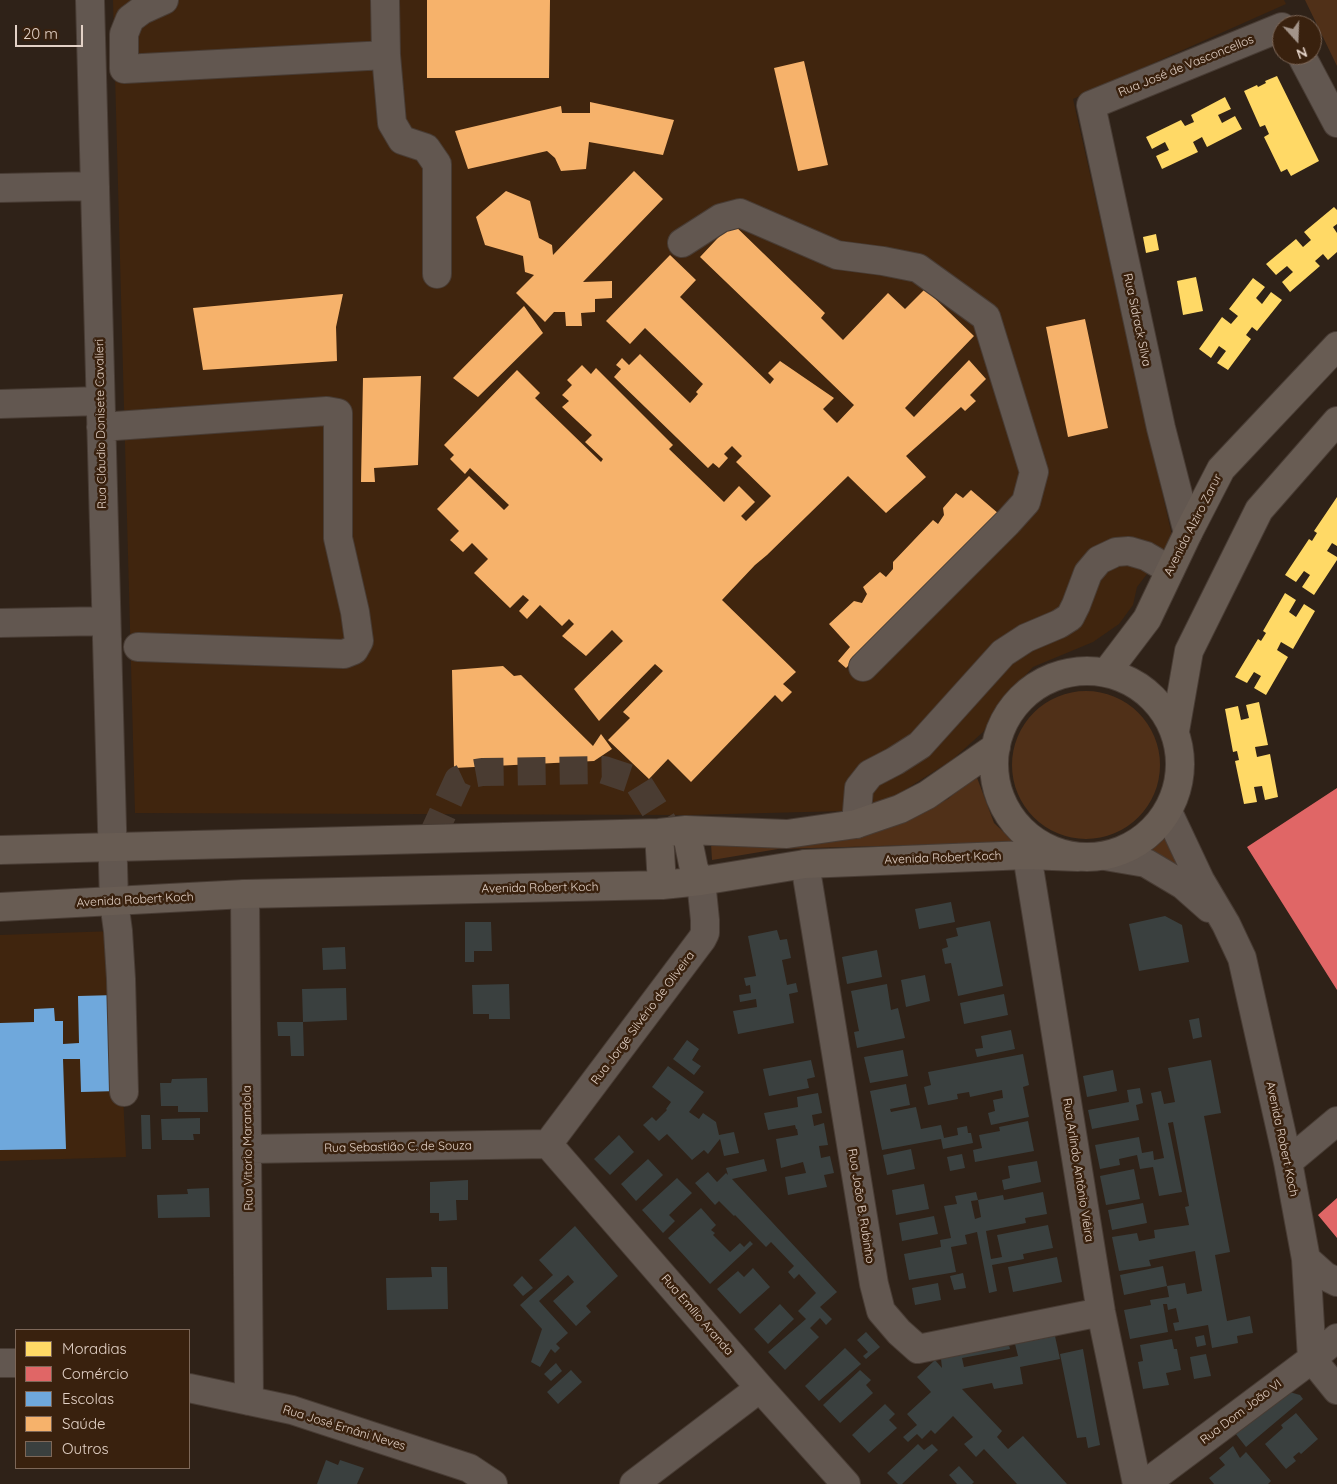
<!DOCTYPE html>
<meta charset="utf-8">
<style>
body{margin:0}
#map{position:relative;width:1337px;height:1484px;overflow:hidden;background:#2f2218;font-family:Quicksand,sans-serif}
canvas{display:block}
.legend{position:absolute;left:15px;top:1329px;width:175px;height:140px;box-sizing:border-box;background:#39210e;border:1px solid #7d6758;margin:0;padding:6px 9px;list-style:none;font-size:15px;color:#e2d1c6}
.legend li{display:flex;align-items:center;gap:10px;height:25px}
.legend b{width:25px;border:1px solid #7d6758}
.north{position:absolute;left:1272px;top:15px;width:50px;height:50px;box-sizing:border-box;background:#39210e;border:1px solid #7d6758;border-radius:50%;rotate:160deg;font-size:14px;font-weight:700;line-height:20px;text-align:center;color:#e2d1c6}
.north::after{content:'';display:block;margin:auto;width:18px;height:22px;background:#a39489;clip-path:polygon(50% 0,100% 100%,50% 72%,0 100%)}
.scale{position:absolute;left:15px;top:25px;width:68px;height:22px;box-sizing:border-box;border:2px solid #e2d1c6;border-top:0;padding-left:6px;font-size:15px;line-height:18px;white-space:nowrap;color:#e2d1c6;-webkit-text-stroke:4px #39210e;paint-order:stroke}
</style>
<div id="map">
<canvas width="1337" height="1484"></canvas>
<ul class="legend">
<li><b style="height:14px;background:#ffd966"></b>Moradias</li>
<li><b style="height:14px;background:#e06666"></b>Comércio</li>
<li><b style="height:14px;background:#6fa8dc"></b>Escolas</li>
<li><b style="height:14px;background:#f6b26b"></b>Saúde</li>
<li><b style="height:14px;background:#3a403f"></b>Outros</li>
</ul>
<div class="north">N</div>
<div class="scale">20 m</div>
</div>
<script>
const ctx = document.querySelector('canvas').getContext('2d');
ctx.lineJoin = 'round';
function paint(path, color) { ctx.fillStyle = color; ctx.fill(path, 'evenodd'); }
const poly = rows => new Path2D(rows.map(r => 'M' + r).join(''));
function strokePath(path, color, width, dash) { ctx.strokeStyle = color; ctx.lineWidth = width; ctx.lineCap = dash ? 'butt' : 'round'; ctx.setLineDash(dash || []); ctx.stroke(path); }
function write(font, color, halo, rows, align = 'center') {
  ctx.font = font + ' Quicksand,sans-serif'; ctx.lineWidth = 5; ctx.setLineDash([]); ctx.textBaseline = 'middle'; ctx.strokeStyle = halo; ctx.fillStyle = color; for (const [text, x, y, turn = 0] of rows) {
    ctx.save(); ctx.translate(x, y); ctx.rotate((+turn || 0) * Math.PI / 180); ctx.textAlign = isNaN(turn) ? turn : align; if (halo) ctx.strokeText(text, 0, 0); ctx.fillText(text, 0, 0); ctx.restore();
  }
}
const built = poly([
 [113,0,1284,0,1286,4,1073,99,1173,540,1137,587,1133,605,1119,624,1093,642,1033,667,1011,691,983,732,952,760,889,800,845,811,688,815,135,813],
 [115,931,126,1157,0,1161,0,935]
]);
const green = poly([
 [1305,0,1337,0,1337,66],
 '1012 765a74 74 0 1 1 148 0a74 74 0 1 1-148 0Z',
 [976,775,994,823,1014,842,778,849,712,860,711,844,898,824,948,799],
 [1166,835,1181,871,1142,854]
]);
const homes = poly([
 [1277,76,1319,161,1291,176,1287,169,1281,172,1264,137,1269,134,1265,125,1260,127,1244,91,1257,85,1258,87,1266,83,1265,81],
 [1225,97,1231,109,1218,115,1222,123,1235,116,1242,129,1207,147,1202,137,1193,142,1198,152,1162,169,1156,156,1169,150,1165,142,1152,149,1146,137,1181,120,1185,126,1194,122,1191,115],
 [1334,207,1337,210,1337,224,1333,227,1337,233,1337,252,1328,260,1323,254,1315,261,1320,266,1290,292,1282,282,1293,272,1287,266,1276,275,1266,264,1296,239,1303,247,1311,240,1304,232],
 [1156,234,1159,250,1146,253,1143,237],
 [1196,277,1203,311,1183,315,1177,281],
 [1253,278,1265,287,1256,298,1262,304,1271,292,1282,300,1257,331,1252,327,1246,335,1251,339,1228,370,1217,363,1226,351,1219,346,1211,358,1199,349,1222,317,1231,324,1238,316,1229,309],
 [1337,497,1337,546,1332,543,1327,551,1337,557,1337,560,1314,595,1302,587,1310,575,1304,571,1296,582,1285,575,1309,539,1312,541,1317,533,1314,531],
 [1285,593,1296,600,1289,612,1296,617,1304,604,1315,611,1293,649,1281,642,1277,650,1288,657,1266,695,1254,688,1261,676,1254,672,1247,683,1235,677,1258,639,1261,641,1266,633,1263,631],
 [1259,702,1268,745,1255,747,1257,757,1270,754,1278,797,1265,800,1262,786,1254,787,1257,802,1244,804,1235,761,1239,760,1237,751,1233,752,1225,709,1238,706,1241,720,1249,718,1246,705]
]);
const shops = poly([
 [1337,788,1337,990,1247,847],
 [1337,1198,1337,1238,1318,1215]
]);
const schools = poly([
 [116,995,118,1091,81,1092,80,1059,63,1059,66,1149,0,1150,0,1023,34,1022,34,1009,54,1008,55,1021,63,1021,63,1044,79,1043,78,996]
]);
const health = poly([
 [427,0,550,0,549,78,427,78],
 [804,61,828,165,798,171,774,68],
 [590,102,674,120,663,155,589,142,586,169,561,171,555,158,547,151,468,169,455,131,561,106,562,113,590,113],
 [634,171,663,199,583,282,612,281,612,298,595,299,595,312,581,313,582,326,566,326,565,312,554,312,545,322,516,293,534,275,525,272,523,256,485,245,476,217,506,191,530,201,539,238,552,245,553,255],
 [732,223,825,313,821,318,843,340,888,293,905,309,925,289,974,336,905,408,914,417,969,360,986,379,970,395,976,401,965,411,961,407,906,456,926,477,886,513,848,476,767,555,755,565,722,600,796,672,783,684,792,692,782,702,775,695,691,782,668,759,649,779,608,740,630,718,623,712,663,671,655,664,599,721,574,689,623,641,612,630,586,656,562,636,574,624,569,619,562,626,540,605,527,619,519,611,529,600,523,595,510,608,474,573,488,559,472,543,463,552,450,540,459,531,437,509,469,476,504,510,509,505,470,468,465,474,450,459,454,455,444,445,517,370,540,393,535,398,601,462,603,459,585,442,592,435,562,407,569,401,562,395,572,385,567,380,582,365,591,374,596,368,673,445,669,449,724,502,739,486,755,502,741,516,746,521,771,496,736,462,742,456,732,446,724,454,728,458,719,468,713,463,708,468,614,377,621,369,616,365,622,358,629,365,640,354,690,403,698,394,696,392,703,384,645,328,630,344,606,321,670,255,696,280,680,297,770,384,774,379,768,373,780,361,834,398,823,409,837,423,854,405,700,257],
 [343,294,336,327,337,361,203,370,193,308],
 [524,306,543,333,478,397,453,378],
 [1085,319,1108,428,1068,437,1046,327],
 [421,376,418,465,374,468,375,482,361,482,363,378],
 [971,490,999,514,846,668,838,661,850,647,829,624,854,601,862,603,867,594,863,587,880,572,886,577,893,569,893,562,933,520,938,524,944,515,943,508,956,493,963,498],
 [503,666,514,676,521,675,593,746,601,734,612,749,594,761,454,768,452,670]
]);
const building = poly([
 [951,902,955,922,919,929,915,909],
 [1165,916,1182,925,1189,962,1139,971,1129,924],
 [990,921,1003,986,958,996,951,963,945,964,942,949,948,947,946,939,958,936,956,928],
 [465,922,491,922,492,951,474,951,474,962,465,962],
 [777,930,780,940,787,939,791,958,782,960,787,985,796,983,798,992,789,994,794,1023,738,1034,733,1011,757,1007,756,999,740,1002,739,995,751,993,750,985,746,986,744,978,756,976,748,936],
 [345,947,346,969,323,970,322,948],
 [877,950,882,977,847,984,842,957],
 [925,975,930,1001,906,1007,901,980],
 [509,984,510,1019,489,1019,489,1014,473,1014,472,985],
 [887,984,891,1010,898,1008,905,1038,857,1048,854,1032,859,1031,851,991],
 [346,988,347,1020,303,1022,302,989],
 [1004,994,1008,1015,964,1024,960,1003],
 [1199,1018,1202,1037,1193,1039,1189,1020],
 [277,1022,303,1022,304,1056,291,1056,290,1036,278,1036],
 [1011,1030,1015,1049,977,1057,975,1049,983,1048,981,1036],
 [687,1040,699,1049,692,1060,701,1066,694,1075,673,1059],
 [903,1050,908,1076,870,1083,864,1057],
 [1023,1054,1029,1085,1023,1087,1029,1117,991,1125,988,1113,995,1111,993,1100,1003,1098,1002,1090,970,1097,969,1092,957,1094,958,1099,928,1105,924,1087,931,1085,928,1072],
 [811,1060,815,1077,807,1079,809,1088,769,1096,763,1069],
 [1211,1060,1221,1113,1204,1116,1230,1252,1215,1255,1227,1321,1250,1316,1253,1333,1237,1336,1238,1343,1212,1348,1208,1325,1175,1331,1173,1323,1179,1322,1176,1308,1168,1310,1167,1304,1163,1304,1168,1332,1130,1339,1124,1310,1151,1305,1150,1300,1169,1297,1167,1286,1185,1283,1187,1294,1202,1291,1195,1251,1149,1260,1151,1266,1119,1271,1112,1237,1137,1233,1139,1241,1155,1238,1154,1230,1189,1225,1185,1207,1189,1206,1173,1122,1168,1123,1182,1192,1159,1196,1153,1167,1140,1169,1137,1155,1119,1159,1120,1165,1100,1169,1095,1145,1139,1137,1142,1153,1153,1151,1154,1160,1164,1158,1151,1093,1161,1091,1164,1104,1175,1102,1168,1068],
 [668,1066,704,1092,689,1112,699,1119,703,1113,716,1122,719,1135,734,1132,739,1153,724,1156,720,1139,708,1154,704,1150,692,1160,667,1134,659,1141,643,1125,652,1117,656,1121,667,1110,666,1109,671,1102,652,1087],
 [1113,1070,1117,1091,1087,1097,1083,1076],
 [207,1078,208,1112,178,1112,178,1106,161,1106,160,1083,171,1083,172,1079],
 [906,1084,910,1105,890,1109,891,1112,916,1107,921,1129,941,1125,944,1138,958,1135,957,1128,967,1126,968,1133,971,1133,973,1143,943,1149,941,1139,882,1150,870,1091],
 [1140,1088,1143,1103,1136,1105,1139,1120,1092,1129,1088,1110,1129,1102,1127,1090],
 [818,1093,822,1113,812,1115,814,1126,824,1123,828,1145,819,1146,821,1158,830,1156,834,1173,824,1175,827,1187,788,1195,785,1177,806,1173,803,1162,781,1168,776,1139,798,1135,797,1129,796,1129,795,1125,768,1130,764,1113,798,1107,797,1097],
 [141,1115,150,1115,151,1149,142,1149],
 [200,1118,200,1134,193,1134,194,1140,162,1140,161,1119],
 [1028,1121,1034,1151,975,1162,973,1150,982,1148,979,1135,1000,1131,999,1127],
 [619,1135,634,1152,610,1175,594,1159],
 [911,1149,915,1169,887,1175,883,1155],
 [962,1154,965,1168,950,1171,947,1157],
 [648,1159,663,1175,636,1201,621,1184],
 [764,1159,767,1171,732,1179,837,1292,820,1307,832,1319,826,1325,820,1318,810,1328,819,1337,785,1370,768,1352,806,1319,798,1311,816,1293,799,1274,794,1279,788,1272,794,1266,771,1242,766,1247,735,1215,734,1216,719,1201,715,1205,695,1183,708,1172,717,1182,726,1173,728,1175,726,1168],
 [1037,1161,1041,1182,1004,1190,1002,1180,1010,1178,1008,1166],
 [1134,1169,1140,1199,1106,1205,1100,1176],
 [677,1178,692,1193,669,1215,675,1221,663,1233,642,1210],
 [468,1180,468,1200,456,1200,457,1220,439,1221,439,1213,430,1213,430,1182],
 [924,1184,929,1209,896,1215,892,1190],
 [209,1188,210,1217,158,1218,157,1195,188,1194,187,1189],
 [976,1192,978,1200,971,1201,975,1219,981,1217,978,1200,1003,1195,1004,1200,1043,1192,1047,1214,1025,1218,1026,1223,986,1231,991,1259,1002,1257,997,1235,1048,1225,1053,1248,1023,1254,1024,1259,992,1265,997,1291,989,1293,977,1232,965,1235,967,1244,951,1247,956,1272,909,1280,904,1254,941,1247,940,1240,951,1238,944,1206,957,1204,955,1196],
 [1143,1203,1147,1223,1112,1230,1108,1210],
 [701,1208,716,1225,711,1230,715,1233,713,1235,730,1252,740,1243,744,1247,750,1241,753,1244,710,1284,668,1238],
 [934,1216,938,1234,902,1241,899,1223],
 [575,1226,618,1276,586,1306,591,1312,576,1326,553,1301,574,1282,568,1275,539,1301,568,1333,556,1344,560,1348,555,1353,551,1349,540,1367,531,1362,542,1329,520,1305,553,1275,539,1260],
 [1057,1257,1062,1282,1013,1292,1008,1267],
 [1163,1266,1167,1286,1124,1295,1120,1275],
 [431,1267,447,1267,448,1309,387,1310,386,1278,432,1277],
 [753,1268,770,1287,740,1314,717,1289,738,1271,744,1277],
 [963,1273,966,1288,954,1290,950,1276],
 [522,1276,533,1288,523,1296,513,1285],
 [938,1283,941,1300,915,1305,912,1288],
 [780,1304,794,1319,768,1344,754,1329],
 [866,1332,880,1347,866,1359,863,1356,868,1352,857,1340],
 [1204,1335,1206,1345,1197,1347,1195,1337],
 [1055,1336,1060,1359,1020,1367,1023,1384,994,1389,992,1383,962,1389,1002,1431,997,1437,1008,1449,1023,1436,1067,1484,1017,1484,984,1449,976,1457,964,1444,973,1437,953,1416,935,1434,931,1430,922,1439,917,1434,908,1442,903,1437,917,1425,907,1414,931,1392,917,1377,935,1360,942,1368,941,1359,1009,1345,1010,1349,962,1358,964,1367,1018,1356,1015,1344],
 [1172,1339,1174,1349,1177,1349,1181,1370,1166,1373,1169,1385,1143,1389,1138,1362,1143,1361,1140,1345],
 [845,1348,861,1364,819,1401,805,1386],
 [1083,1349,1100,1445,1088,1448,1086,1437,1077,1438,1060,1354],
 [1206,1354,1211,1376,1194,1379,1190,1357],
 [556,1363,562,1371,551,1381,544,1374],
 [571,1370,582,1382,558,1404,547,1392],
 [860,1370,871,1380,866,1385,873,1393,840,1423,823,1405],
 [1286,1391,1300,1395,1303,1399,1246,1447,1235,1433],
 [885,1404,895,1414,889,1420,897,1428,869,1453,852,1435],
 [1296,1413,1318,1439,1301,1454,1299,1452,1293,1457,1296,1461,1286,1469,1265,1444,1283,1428,1281,1425],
 [918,1444,924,1450,932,1444,938,1450,902,1484,898,1484,887,1473],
 [1233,1446,1240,1458,1246,1452,1271,1481,1268,1484,1214,1484,1209,1478,1225,1465,1219,1458],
 [326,1460,338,1465,340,1460,364,1468,357,1484,317,1484],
 [959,1466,974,1482,972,1484,957,1484,949,1475]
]);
const minorTunnel = poly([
 [431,839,458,780,471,774,482,772,604,770,637,781,669,832]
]);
const minor = poly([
 [90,0,114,902,118,931,121,979,124,1092],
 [164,0,142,10,130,19,124,34,124,69,386,55],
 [385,0,386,55,392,123,402,140,426,148,437,164,437,274],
 [1301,55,1337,123],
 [0,188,95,186],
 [682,243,721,218,740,213,837,255,883,261,918,268,986,317,1034,472,1026,502,1008,522,863,667],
 [0,404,100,401],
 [101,427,327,411,338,413,338,538,355,612,359,641,354,650,344,654,138,647],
 [1188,533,1161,428,1091,105,1282,27],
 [0,623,106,621],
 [1168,812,1200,880,1226,924,1242,958,1288,1162,1306,1259,1312,1359,1337,1390],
 [856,824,859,788,870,774,895,761,920,745,1003,653,1026,638,1059,624,1070,617,1076,605,1088,573,1099,560,1116,552,1129,551,1146,556,1170,570],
 [1027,855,1101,1312,1137,1484],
 [1105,856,1146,863,1183,885,1209,908],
 [805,864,874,1284,881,1311,899,1332,918,1349,1101,1312],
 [245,894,249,1401],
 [548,1144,760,1388,846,1484],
 [548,1144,702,939,705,933,705,920,701,881],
 [248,1149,548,1144],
 [1288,1162,1337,1121],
 [1306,1259,1325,1276,1337,1282],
 [0,1363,16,1363],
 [189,1388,292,1410,469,1468,493,1484],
 [634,1484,760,1388],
 [1145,1484,1312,1359,1337,1338]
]);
const major = poly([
 '994 764a93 93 0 1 1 186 0a93 93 0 1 1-186 0Z',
 [1106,673,1147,619,1188,533,1221,469,1337,346],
 [1175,731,1189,651,1259,510,1337,421],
 [686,830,694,869,701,881],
 [659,833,662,885],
 [0,850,659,833,686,830,787,834,856,824,900,809,927,795,996,747],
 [0,907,245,894,662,885,701,881,805,864,1027,855,1078,857]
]);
const streetNames = [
 ["Rua José de Vasconcellos",1186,66,-22],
 ["Rua Sidrack Silva",1137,320,78],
 ["Rua Cláudio Donisete Cavalieri",101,424,-91],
 ["Avenida Alziro Zarur",1193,525,-63],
 ["Avenida Robert Koch",943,858,-2],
 ["Avenida Robert Koch",540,888,-1],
 ["Avenida Robert Koch",135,900,-3],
 ["Rua Jorge Silvério de Oliveira",643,1018,-53],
 ["Avenida Robert Koch",1282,1139,78],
 ["Rua Sebastião C. de Souza",398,1147,-1],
 ["Rua Vitorio Marandola",248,1148,-91],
 ["Rua Arlíndo Antônio Viêira",1078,1170,81],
 ["Rua João B. Rubinho",861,1206,81],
 ["Rua Emílio Aranda",697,1315,49],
 ["Rua Dom João VI",1241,1412,-37],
 ["Rua José Ernâni Neves",344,1428,17]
];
paint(built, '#40250e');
paint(green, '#503018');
paint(homes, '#ffd966');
paint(shops, '#e06666');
paint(schools, '#6fa8dc');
paint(health, '#f6b26b');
paint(building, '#3a403f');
strokePath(minorTunnel, '#4a3c32', 28, [28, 14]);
strokePath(minor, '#483c34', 30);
strokePath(major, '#483c34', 30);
strokePath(minor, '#625750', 28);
strokePath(major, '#685c53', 28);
write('12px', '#e2d1c6', '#39210e', streetNames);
</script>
